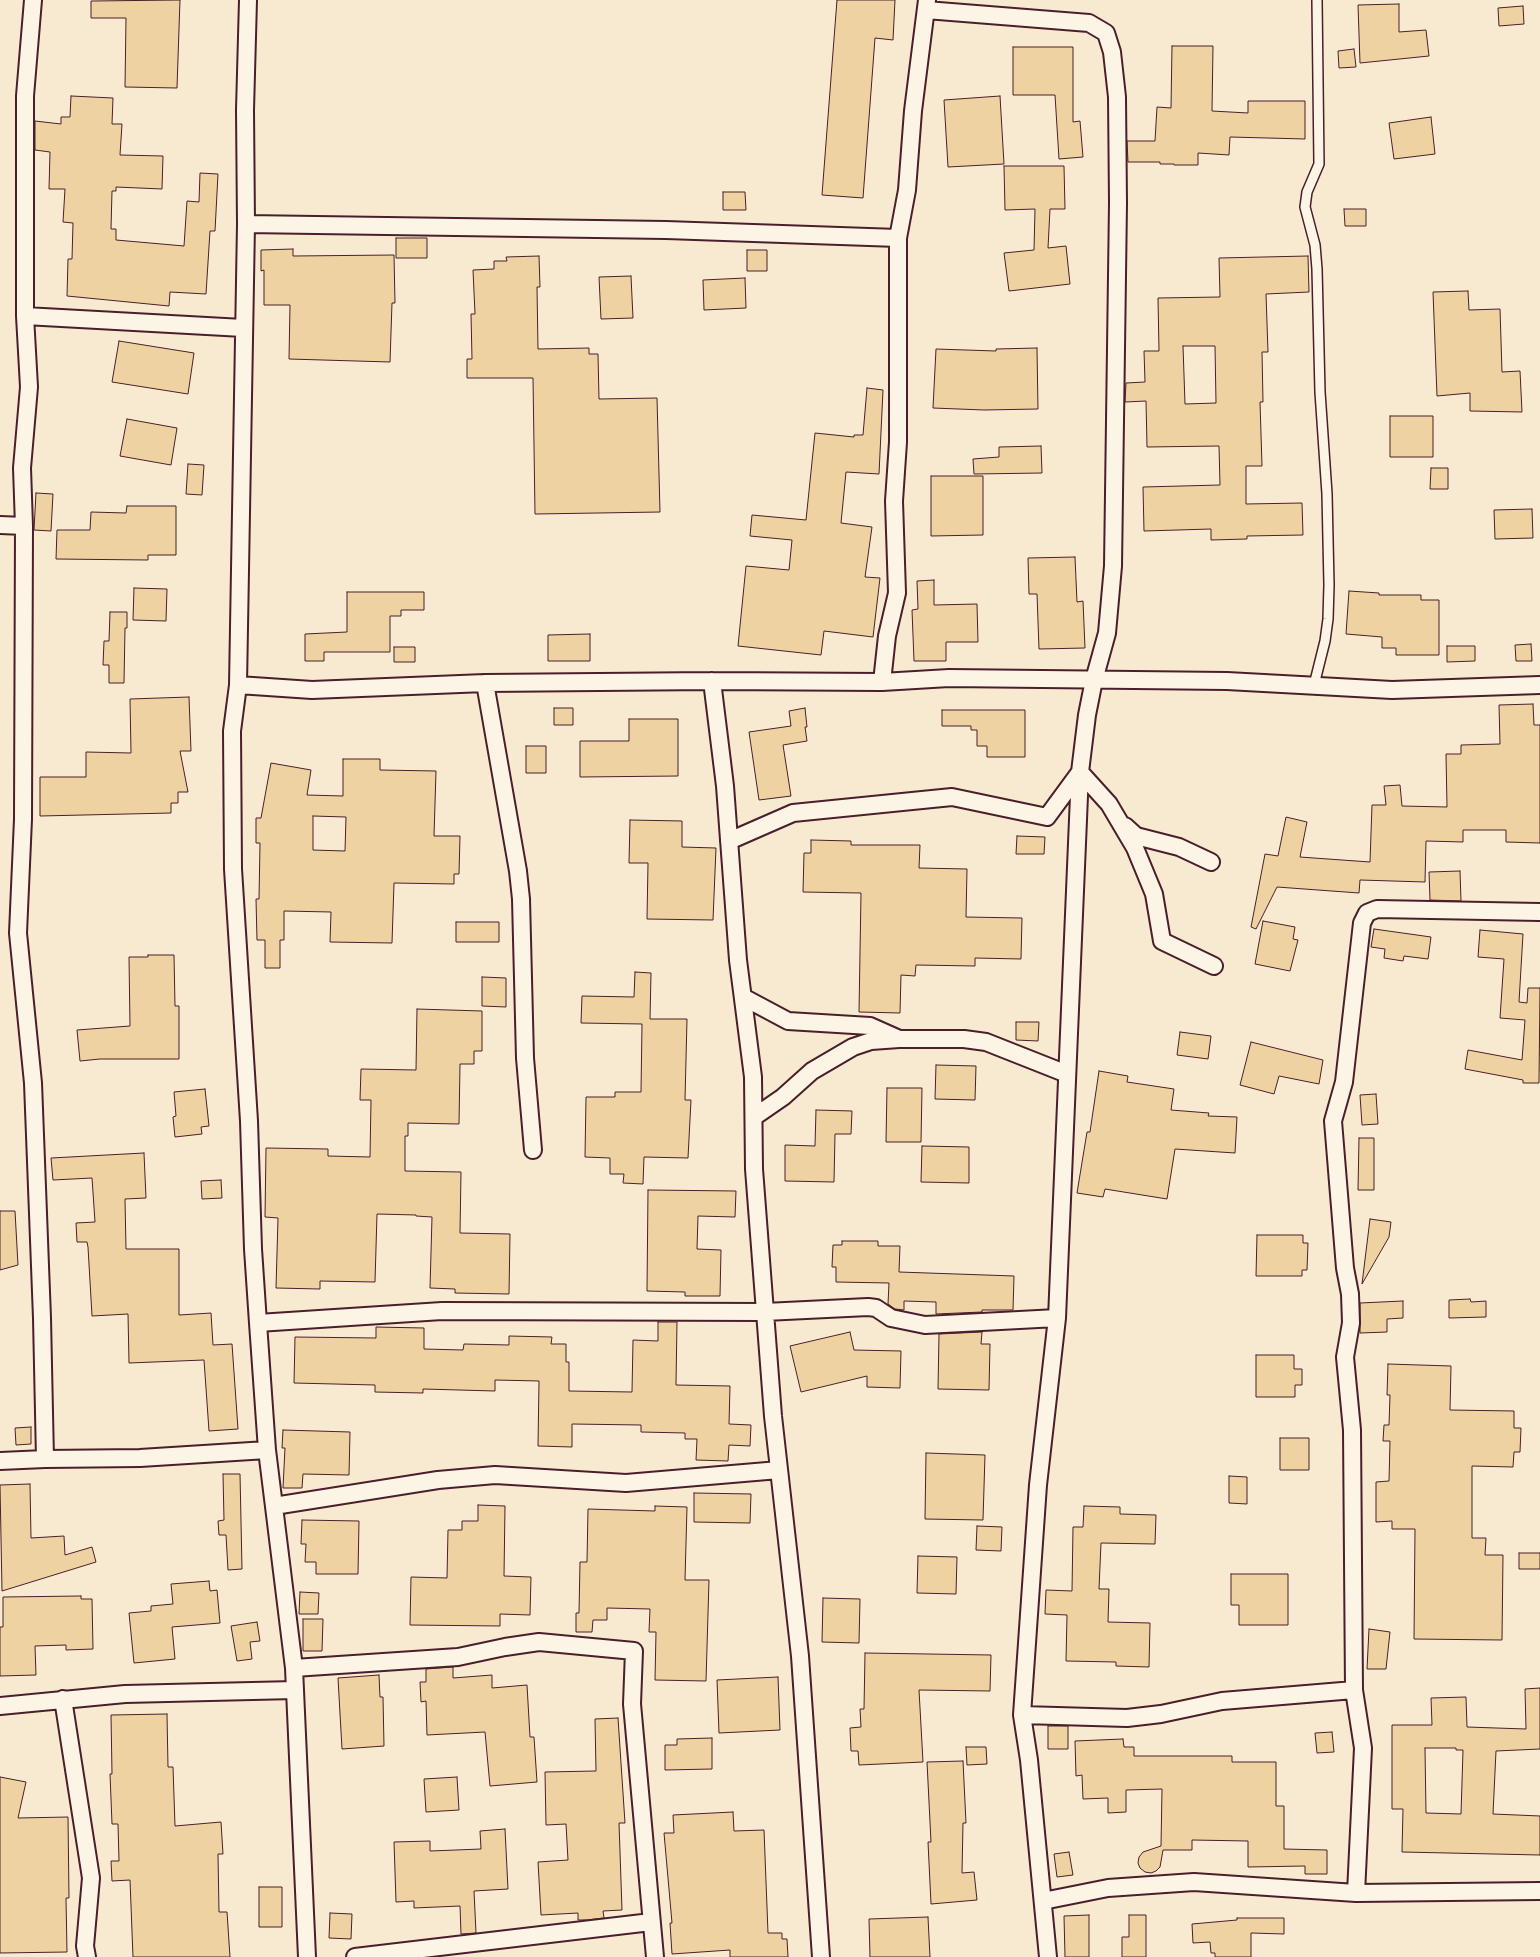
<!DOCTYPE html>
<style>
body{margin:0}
canvas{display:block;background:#f8ead1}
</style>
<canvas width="1540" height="1957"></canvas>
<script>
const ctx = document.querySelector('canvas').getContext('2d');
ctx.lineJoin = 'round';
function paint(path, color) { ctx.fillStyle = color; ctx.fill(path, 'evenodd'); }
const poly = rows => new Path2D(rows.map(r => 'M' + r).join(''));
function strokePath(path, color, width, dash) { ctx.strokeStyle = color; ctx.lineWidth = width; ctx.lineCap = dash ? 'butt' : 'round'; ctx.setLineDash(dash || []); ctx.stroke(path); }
const building = poly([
 [180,0,177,88,125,87,126,18,91,18,91,1,180,0],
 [837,0,895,0,893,40,875,38,863,198,822,195,837,0],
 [1399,4,1399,32,1426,30,1429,56,1360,63,1358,5,1399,4],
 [1523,6,1524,24,1499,26,1498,8,1523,6],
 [1172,46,1213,46,1212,111,1248,113,1248,101,1305,101,1305,139,1230,137,1229,155,1198,153,1198,165,1174,165,1174,164,1160,164,1160,162,1128,162,1127,141,1155,141,1157,107,1171,108,1172,46],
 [1013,47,1073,47,1073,122,1080,121,1083,157,1059,159,1055,95,1013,95,1013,47],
 [1354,49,1356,67,1339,68,1338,51,1354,49],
 [71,96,113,98,112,124,122,124,120,155,163,156,162,189,116,187,116,191,112,191,111,229,116,229,116,240,184,246,187,201,199,202,200,173,218,174,215,231,210,231,206,294,170,292,169,306,67,296,68,259,72,259,73,223,63,222,65,189,49,189,50,152,35,150,35,121,61,124,61,117,70,117,71,96],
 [1000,96,1004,164,948,167,944,100,1000,96],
 [1431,117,1435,154,1394,159,1389,123,1431,117],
 [1004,166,1064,166,1065,209,1050,209,1048,248,1066,246,1070,284,1009,291,1004,253,1034,250,1035,209,1005,210,1004,166],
 [723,192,745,192,746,210,723,210,723,192],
 [1344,209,1366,209,1366,226,1345,226,1344,209],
 [396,238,427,238,427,258,396,258,396,238],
 [293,249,293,256,394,255,395,303,392,303,390,362,289,359,290,305,264,305,264,270,261,271,261,250,293,249],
 [747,250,767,250,767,271,747,271,747,250],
 [539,256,540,287,537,287,538,349,589,348,589,354,598,354,599,399,657,398,660,512,535,514,533,378,467,378,467,359,472,359,471,314,475,314,473,270,494,269,494,261,507,261,506,257,539,256],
 [1308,256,1309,292,1266,294,1268,352,1262,352,1263,402,1260,402,1262,466,1246,466,1246,504,1302,503,1303,535,1247,536,1247,539,1211,540,1211,529,1144,531,1143,487,1220,485,1219,446,1147,447,1146,401,1125,402,1126,383,1145,382,1144,351,1159,351,1158,298,1220,297,1219,258,1308,256],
 [1183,346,1215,346,1216,403,1185,404,1183,346],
 [631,276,633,318,601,319,599,277,631,276],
 [745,278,746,308,704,310,703,280,745,278],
 [1468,291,1469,310,1500,309,1502,372,1520,371,1522,412,1470,411,1470,393,1437,396,1433,292,1468,291],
 [119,341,194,353,188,394,112,382,119,341],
 [1037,348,1038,409,984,410,933,408,936,349,996,351,996,349,1037,348],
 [867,388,883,390,879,474,846,472,841,523,872,527,865,577,880,578,873,637,824,631,821,655,738,646,746,566,789,570,792,540,750,536,752,515,806,520,815,433,854,437,854,435,863,435,867,388],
 [1390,416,1433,416,1433,457,1390,457,1390,416],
 [127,419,177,428,171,465,120,456,127,419],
 [1041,446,1042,473,974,474,973,459,999,457,999,447,1041,446],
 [188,464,204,465,202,495,186,494,188,464],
 [1431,468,1448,468,1448,489,1430,489,1431,468],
 [931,476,983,476,983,535,931,536,931,476],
 [36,493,53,494,51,531,34,530,36,493],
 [127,506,176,506,176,555,148,555,148,560,56,559,57,530,90,530,91,512,126,513,127,506],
 [1532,509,1533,538,1495,539,1494,510,1532,509],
 [1075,557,1077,602,1083,601,1085,648,1039,649,1037,594,1029,594,1028,558,1075,557],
 [934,580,934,605,977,604,978,642,946,642,946,661,914,661,912,610,918,609,917,581,934,580],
 [134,588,167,589,166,621,133,620,134,588],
 [1349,591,1379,593,1379,595,1421,595,1421,600,1439,600,1439,655,1396,655,1396,648,1382,648,1382,637,1346,634,1349,591],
 [347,592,424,592,424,610,401,610,401,616,390,616,390,652,324,652,324,661,305,661,305,634,347,632,347,592],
 [110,612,127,612,127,628,125,628,124,683,109,683,109,665,103,665,104,641,109,641,110,612],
 [590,634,590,661,548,661,548,635,590,634],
 [1531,644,1532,661,1516,661,1515,645,1531,644],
 [1447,646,1475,646,1475,661,1447,662,1447,646],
 [394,647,415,647,415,662,394,662,394,647],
 [189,697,191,751,180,751,188,792,178,792,178,803,171,803,171,813,40,816,40,777,86,777,86,752,131,753,130,699,189,697],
 [1533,704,1534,725,1540,725,1540,843,1506,842,1506,830,1463,830,1463,842,1426,841,1425,882,1360,880,1359,893,1277,887,1256,929,1251,927,1265,854,1278,856,1286,817,1307,822,1300,857,1370,862,1372,805,1386,805,1384,786,1400,785,1402,806,1447,807,1446,754,1461,754,1461,745,1500,744,1499,705,1533,704],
 [554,708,573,708,573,725,554,725,554,708],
 [805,708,807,727,805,727,807,741,783,745,791,796,759,800,749,732,791,726,789,711,805,708],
 [942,710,1025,710,1025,757,987,757,987,746,977,746,977,730,971,730,971,726,942,726,942,710],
 [629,719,678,719,678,776,580,777,580,741,629,741,629,719],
 [526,746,546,746,546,773,526,773,526,746],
 [343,759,380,759,380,770,436,771,434,836,460,836,459,874,454,874,454,884,394,883,392,943,330,942,331,912,284,911,284,940,280,940,280,968,265,968,265,940,257,940,256,899,259,899,260,843,256,843,256,818,261,818,271,763,311,770,307,795,343,796,343,759],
 [313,816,346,817,345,851,313,850,313,816],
 [630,820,682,821,682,847,716,848,713,920,647,919,648,863,629,863,630,820],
 [1017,836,1045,837,1044,854,1016,854,1017,836],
 [811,840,851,841,851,845,920,845,919,868,967,869,966,917,1022,918,1021,959,975,958,975,966,916,965,915,976,901,975,900,1013,859,1012,861,893,803,892,804,853,811,853,811,840],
 [1460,871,1461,901,1430,900,1429,872,1460,871],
 [1263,921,1295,927,1293,939,1298,940,1290,971,1255,964,1263,921],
 [456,922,499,922,499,942,456,942,456,922],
 [1374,929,1431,937,1428,959,1404,956,1403,961,1384,958,1385,949,1371,947,1374,929],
 [1480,930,1523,934,1519,1002,1527,1003,1528,988,1540,988,1539,1083,1523,1083,1523,1080,1465,1069,1468,1050,1522,1060,1525,1020,1500,1018,1504,959,1478,957,1480,930],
 [148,955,174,955,175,1006,179,1006,179,1059,100,1059,80,1061,77,1030,130,1026,129,957,148,957,148,955],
 [635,972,651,973,650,1019,687,1019,685,1100,691,1100,688,1158,644,1157,643,1184,623,1183,624,1174,610,1174,610,1158,585,1157,586,1097,615,1097,615,1092,641,1092,642,1024,581,1023,582,996,634,997,635,972],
 [482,977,506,978,506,1007,482,1006,482,977],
 [417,1009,482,1011,482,1051,474,1051,474,1064,460,1064,459,1124,408,1123,408,1136,405,1136,405,1171,461,1172,460,1233,510,1234,509,1294,455,1293,455,1289,430,1288,432,1217,416,1216,416,1215,377,1214,375,1282,320,1281,320,1289,276,1288,278,1218,265,1217,266,1148,328,1149,328,1156,370,1157,371,1100,360,1100,361,1069,416,1070,417,1009],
 [1016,1022,1039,1022,1038,1041,1016,1040,1016,1022],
 [1180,1032,1211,1036,1208,1059,1177,1055,1180,1032],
 [1251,1042,1323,1060,1319,1084,1279,1076,1274,1094,1240,1085,1251,1042],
 [936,1065,976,1066,975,1100,935,1099,936,1065],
 [1099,1071,1128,1076,1127,1082,1174,1089,1171,1110,1209,1113,1208,1116,1237,1117,1235,1153,1175,1149,1167,1199,1105,1189,1103,1197,1077,1193,1087,1132,1090,1132,1099,1071],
 [887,1088,922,1088,921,1142,886,1142,887,1088],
 [205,1089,209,1126,201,1127,202,1134,175,1137,173,1117,176,1116,174,1092,205,1089],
 [1376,1094,1378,1124,1362,1125,1360,1095,1376,1094],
 [816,1110,852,1111,851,1134,835,1134,834,1182,785,1181,785,1145,815,1146,816,1110],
 [1359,1138,1374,1138,1374,1190,1358,1190,1359,1138],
 [922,1146,969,1147,969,1183,921,1182,922,1146],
 [144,1153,146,1198,125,1199,126,1249,179,1249,179,1315,211,1313,213,1345,232,1344,238,1429,209,1431,204,1360,129,1363,128,1314,92,1316,88,1247,87,1242,77,1242,76,1223,95,1222,92,1178,53,1180,51,1158,144,1153],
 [221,1180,222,1198,202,1199,201,1181,221,1180],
 [648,1190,736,1191,735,1217,698,1216,697,1249,721,1250,720,1296,685,1296,685,1292,647,1291,648,1190],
 [0,1211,15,1211,18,1265,0,1270,0,1211],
 [1370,1219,1391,1222,1389,1237,1362,1284,1370,1219],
 [1257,1235,1303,1235,1303,1243,1308,1243,1307,1270,1302,1270,1302,1276,1256,1276,1257,1235],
 [842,1241,878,1241,878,1246,900,1246,899,1272,1014,1276,1013,1310,982,1310,982,1312,936,1314,936,1302,904,1301,904,1310,895,1309,888,1304,889,1283,836,1282,836,1267,832,1267,833,1245,842,1245,842,1241],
 [1470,1299,1471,1302,1486,1301,1486,1317,1449,1318,1449,1300,1470,1299],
 [1403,1301,1403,1318,1387,1319,1387,1332,1360,1333,1360,1303,1403,1301],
 [658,1322,677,1322,676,1385,730,1386,729,1424,751,1425,750,1446,729,1445,728,1461,696,1460,697,1439,685,1439,685,1433,641,1432,641,1425,572,1424,572,1447,538,1446,539,1381,495,1380,495,1391,423,1389,423,1393,375,1392,375,1385,294,1383,295,1337,376,1338,376,1327,424,1328,424,1349,463,1350,464,1344,509,1345,509,1336,552,1337,551,1344,566,1344,566,1362,569,1362,569,1391,632,1392,633,1340,658,1341,658,1322],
 [850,1332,854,1350,901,1351,900,1388,867,1387,867,1376,801,1392,790,1346,850,1332],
 [982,1332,981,1344,990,1344,989,1390,938,1389,939,1334,982,1332],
 [1256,1355,1294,1355,1294,1369,1302,1369,1302,1385,1295,1385,1295,1397,1256,1397,1256,1355],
 [1388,1364,1451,1366,1450,1410,1514,1411,1514,1428,1521,1428,1520,1452,1514,1452,1513,1467,1472,1466,1472,1538,1486,1538,1485,1555,1503,1555,1502,1640,1414,1639,1415,1529,1392,1529,1392,1521,1376,1522,1376,1482,1389,1481,1390,1441,1383,1441,1384,1425,1389,1425,1390,1395,1387,1395,1388,1364],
 [31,1427,31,1444,16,1445,15,1428,31,1427],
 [283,1430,350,1432,349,1475,303,1474,302,1488,283,1488,285,1448,282,1448,283,1430],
 [1280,1438,1309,1438,1309,1470,1280,1470,1280,1438],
 [926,1453,985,1455,983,1520,925,1519,926,1453],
 [223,1474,240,1474,242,1569,228,1570,226,1535,219,1535,218,1521,224,1520,223,1474],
 [1229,1476,1247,1477,1247,1504,1229,1503,1229,1476],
 [30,1484,31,1538,64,1536,65,1555,92,1547,96,1562,2,1591,0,1485,30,1484],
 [694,1493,751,1494,750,1523,694,1522,694,1493],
 [478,1505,505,1506,504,1576,531,1577,530,1615,500,1614,500,1626,410,1625,411,1577,447,1578,448,1530,462,1530,462,1521,478,1521,478,1505],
 [655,1506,687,1507,685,1580,709,1580,706,1681,655,1680,656,1632,649,1632,650,1609,607,1608,607,1620,593,1620,592,1632,576,1632,576,1613,579,1613,580,1562,587,1562,588,1509,655,1511,655,1506],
 [1084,1506,1120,1507,1120,1514,1156,1515,1155,1544,1101,1543,1099,1589,1109,1589,1108,1622,1150,1623,1149,1667,1116,1666,1116,1662,1066,1661,1067,1615,1045,1614,1046,1590,1072,1591,1073,1527,1083,1527,1084,1506],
 [302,1520,359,1521,358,1574,316,1574,316,1562,305,1562,306,1544,301,1544,302,1520],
 [977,1526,1002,1527,1001,1551,976,1550,977,1526],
 [1519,1553,1540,1553,1540,1569,1519,1569,1519,1553],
 [918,1556,957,1557,956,1594,917,1593,918,1556],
 [1231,1574,1288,1574,1288,1625,1239,1625,1239,1605,1231,1605,1231,1574],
 [209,1581,210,1591,217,1590,220,1623,172,1627,175,1659,134,1663,129,1613,151,1611,151,1606,173,1604,171,1584,209,1581],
 [300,1592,319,1593,318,1614,299,1614,300,1592],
 [81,1596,81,1599,92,1599,93,1649,66,1650,66,1645,35,1646,36,1675,0,1676,0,1627,3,1627,3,1597,81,1596],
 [823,1598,860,1599,859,1643,822,1642,823,1598],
 [303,1619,323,1619,322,1651,303,1651,303,1619],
 [257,1622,260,1641,250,1642,252,1659,237,1661,231,1626,257,1622],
 [1369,1629,1390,1632,1386,1669,1367,1669,1369,1629],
 [865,1653,991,1655,990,1691,919,1690,923,1762,859,1765,858,1751,851,1751,850,1728,861,1727,860,1709,864,1709,865,1653],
 [453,1667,453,1678,492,1675,492,1688,527,1685,530,1737,534,1737,537,1782,490,1786,485,1732,427,1735,426,1701,421,1702,420,1682,426,1682,426,1669,453,1667],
 [379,1675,380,1697,383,1697,384,1746,342,1749,338,1678,379,1675],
 [778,1677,780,1730,719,1733,717,1680,778,1677],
 [1540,1688,1540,1749,1496,1751,1493,1814,1540,1816,1540,1855,1402,1852,1403,1809,1392,1809,1392,1725,1432,1725,1431,1698,1466,1697,1467,1727,1526,1729,1525,1689,1540,1688],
 [1425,1748,1456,1748,1456,1750,1463,1750,1461,1814,1426,1813,1425,1748],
 [167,1714,168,1767,173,1767,175,1826,221,1822,223,1854,218,1854,219,1912,227,1912,230,1957,133,1957,130,1880,112,1881,111,1861,119,1861,118,1824,112,1824,110,1774,112,1774,111,1715,167,1714],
 [618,1718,625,1823,619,1823,622,1910,603,1911,604,1918,587,1920,578,1920,578,1913,541,1915,538,1862,568,1860,566,1824,546,1825,545,1772,596,1771,595,1719,618,1718],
 [1048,1726,1068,1726,1068,1749,1048,1749,1048,1726],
 [1332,1732,1334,1752,1317,1753,1315,1733,1332,1732],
 [712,1738,712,1769,665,1770,665,1745,677,1745,677,1739,712,1738],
 [1123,1739,1124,1747,1134,1747,1134,1756,1232,1756,1232,1762,1276,1762,1276,1806,1284,1806,1284,1849,1327,1850,1327,1874,1305,1874,1305,1866,1248,1867,1248,1841,1192,1840,1192,1850,1163,1850,1160,1867,1156,1871,1151,1873,1145,1872,1140,1868,1138,1863,1139,1857,1143,1852,1161,1846,1162,1789,1126,1790,1126,1812,1108,1813,1108,1798,1083,1799,1082,1775,1076,1776,1075,1741,1123,1739],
 [966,1747,986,1747,987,1764,967,1765,966,1747],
 [963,1761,966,1823,963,1823,962,1873,974,1872,977,1900,931,1904,928,1842,931,1842,927,1762,963,1761],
 [0,1777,26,1782,18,1818,68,1817,69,1898,66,1898,67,1952,0,1953,0,1777],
 [457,1777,459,1810,426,1812,424,1779,457,1777],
 [733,1812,734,1831,764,1830,768,1933,782,1933,782,1939,787,1939,788,1957,730,1957,730,1950,672,1954,670,1923,672,1923,664,1833,674,1833,673,1815,733,1812],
 [505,1829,508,1889,474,1891,476,1933,461,1934,460,1906,414,1908,414,1901,396,1902,394,1842,430,1841,430,1851,481,1849,480,1831,505,1829],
 [1069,1852,1073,1875,1057,1877,1054,1854,1069,1852],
 [259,1887,282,1887,282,1927,259,1927,259,1887],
 [330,1913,352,1914,351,1939,329,1938,330,1913],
 [1089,1915,1089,1957,1065,1957,1064,1916,1089,1915],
 [1129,1915,1146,1915,1146,1957,1122,1957,1122,1937,1129,1937,1129,1915],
 [928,1917,930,1957,870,1957,869,1919,928,1917],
 [1237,1918,1284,1918,1284,1934,1251,1933,1251,1957,1215,1957,1215,1953,1211,1953,1210,1942,1193,1943,1192,1924,1237,1920,1237,1918]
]);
const service = poly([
 [1314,685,1325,641,1328,619,1329,585,1327,494,1320,392,1317,269,1315,245,1305,207,1307,192,1319,164,1317,0]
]);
const minor = poly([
 [33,0,25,96,25,316,29,387,22,468,24,526,23,819,18,933,33,1083,42,1318,45,1459],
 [248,0,245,110,246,224,238,685,232,731,233,869,249,1121,253,1249,258,1323,267,1450,294,1668,307,1957],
 [926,10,1089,23,1106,33,1112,52,1117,97,1118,203,1113,566,1107,633,1094,680,1087,715,1080,772,1057,1318,1038,1485,1022,1715,1029,1760,1048,1957],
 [246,224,666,230,898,238],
 [25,316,243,328],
 [0,525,24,526],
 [712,681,725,786,738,960,753,1077,754,1169,773,1416,800,1656,821,1957],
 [882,682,887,636,897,593,894,501,898,442,898,238,907,190,913,111,927,0],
 [485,683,518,871,521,899,525,1058,533,1150],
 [238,685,312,690,485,683,712,681,882,682,949,678,1227,681,1392,690,1540,685],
 [1125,826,1136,836,1179,847,1211,862],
 [729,841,793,813,952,797,1047,817,1080,772,1109,804,1135,848,1154,894,1162,941,1214,966],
 [743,997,788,1021,870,1026,897,1038],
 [754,1117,783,1097,812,1071,853,1047,871,1041,899,1039,964,1039,986,1042,1067,1074],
 [258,1323,442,1311,765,1312,868,1307,876,1308,891,1318,925,1325,1057,1318],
 [0,1461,45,1459,140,1458,267,1450],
 [274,1506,438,1480,495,1475,626,1483,779,1470],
 [294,1668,458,1657,505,1647,539,1642,634,1651,632,1704,655,1957],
 [63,1699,91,1878,85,1946,87,1957],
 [0,1706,125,1694,295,1690],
 [1022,1715,1127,1718,1161,1714,1222,1701,1354,1690],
 [1356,1893,1363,1748,1354,1690,1352,1430,1345,1357,1351,1323,1350,1294,1345,1268,1333,1121,1344,1082,1362,923,1367,913,1377,909,1540,912],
 [1043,1901,1108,1888,1194,1882,1356,1893,1540,1891],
 [355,1957,651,1922]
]);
paint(building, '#eed2a2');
strokePath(building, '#4a1f2b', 1);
strokePath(service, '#4a1f2b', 12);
strokePath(minor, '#4a1f2b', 20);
strokePath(service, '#fcf5e5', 9);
strokePath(minor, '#fcf5e5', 16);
</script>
